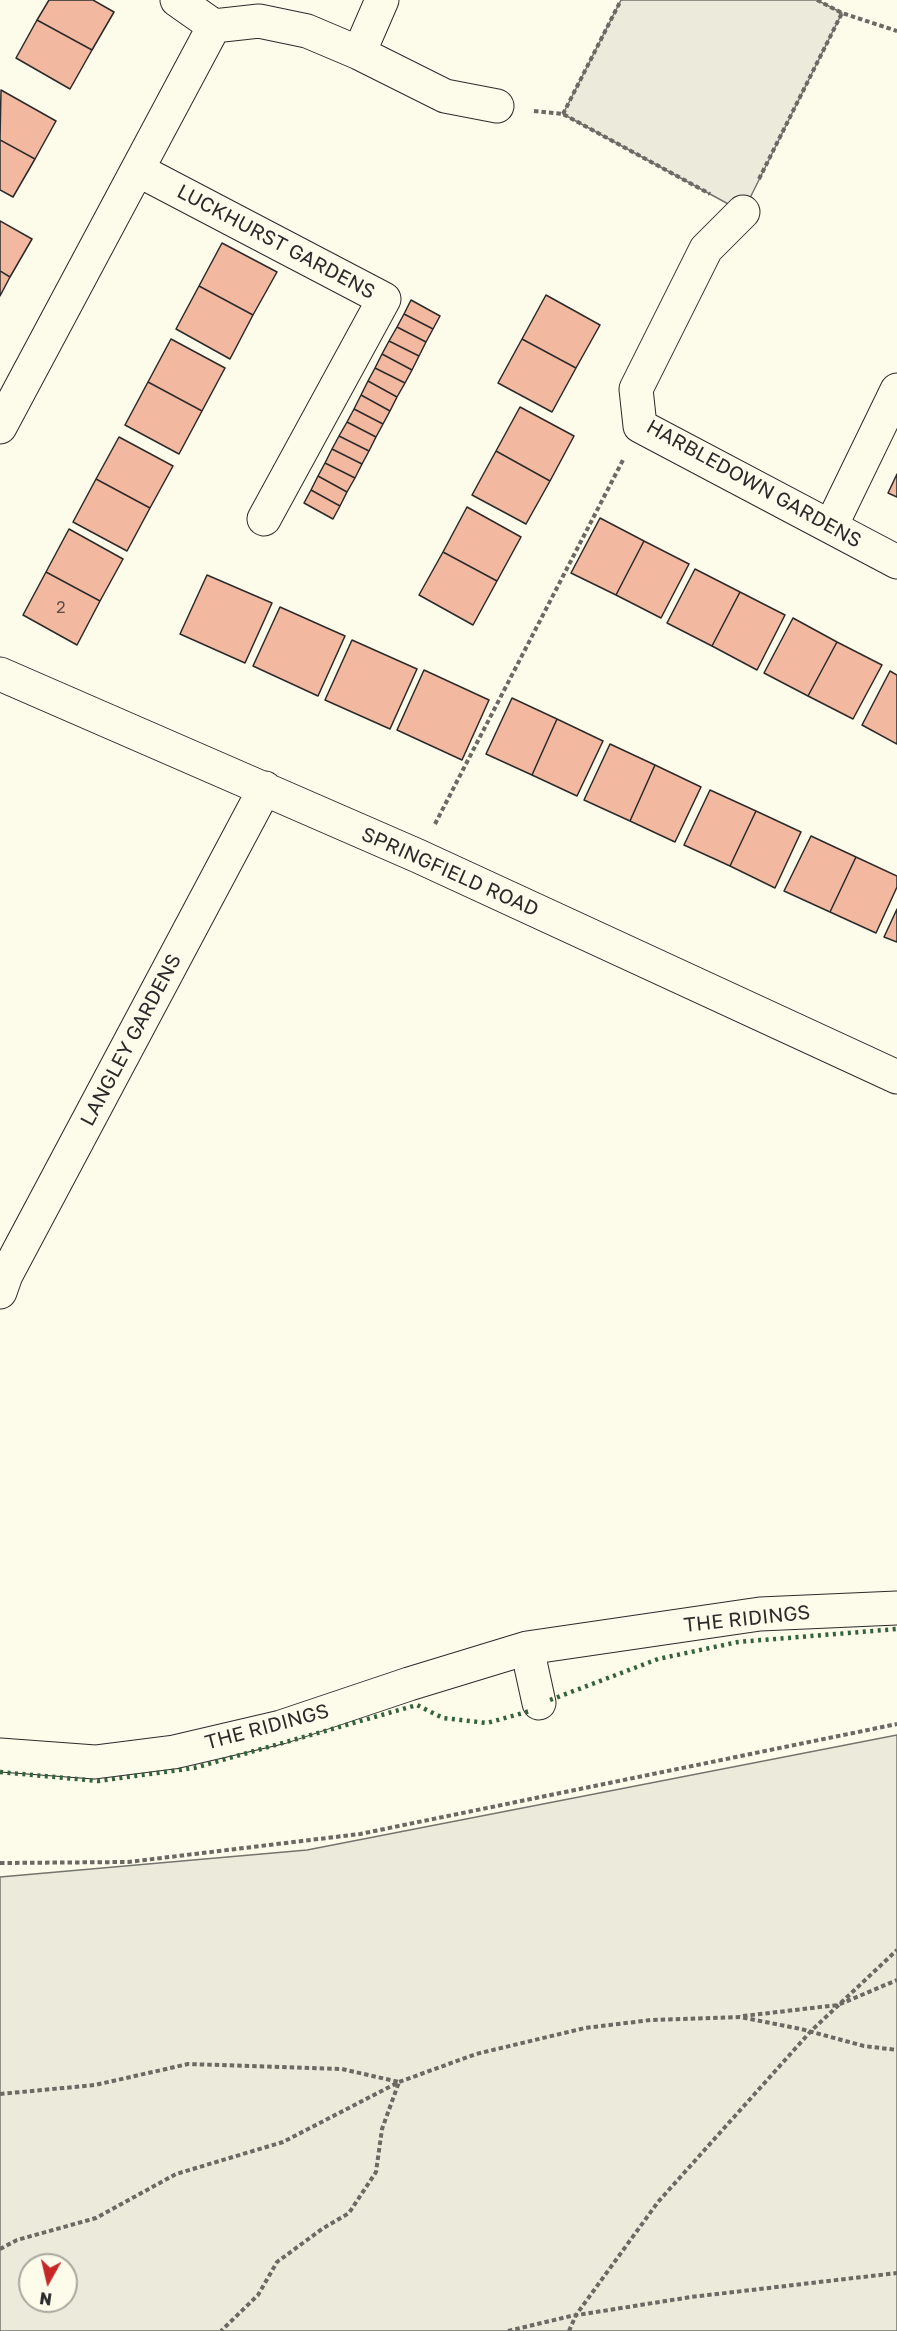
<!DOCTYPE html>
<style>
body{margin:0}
#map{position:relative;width:897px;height:2331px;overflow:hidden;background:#fdfbea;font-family:"Golos Text",sans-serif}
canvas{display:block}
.north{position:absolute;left:18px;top:2253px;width:60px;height:60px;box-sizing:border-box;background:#fdfbea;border:2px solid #a9a89e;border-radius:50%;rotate:188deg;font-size:16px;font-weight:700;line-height:24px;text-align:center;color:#2b2b2b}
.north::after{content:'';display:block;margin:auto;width:21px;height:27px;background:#c62828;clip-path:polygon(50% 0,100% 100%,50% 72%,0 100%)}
</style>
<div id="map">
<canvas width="897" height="2331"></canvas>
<div class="north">N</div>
</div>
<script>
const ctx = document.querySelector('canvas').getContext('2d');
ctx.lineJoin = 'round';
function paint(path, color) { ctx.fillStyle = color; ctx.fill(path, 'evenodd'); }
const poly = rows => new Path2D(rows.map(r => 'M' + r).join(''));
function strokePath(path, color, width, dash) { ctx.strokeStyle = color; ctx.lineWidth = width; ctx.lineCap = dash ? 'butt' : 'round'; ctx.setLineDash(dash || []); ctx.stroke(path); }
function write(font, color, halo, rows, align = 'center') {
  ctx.font = font + ' "Golos Text",sans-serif'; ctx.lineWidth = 4.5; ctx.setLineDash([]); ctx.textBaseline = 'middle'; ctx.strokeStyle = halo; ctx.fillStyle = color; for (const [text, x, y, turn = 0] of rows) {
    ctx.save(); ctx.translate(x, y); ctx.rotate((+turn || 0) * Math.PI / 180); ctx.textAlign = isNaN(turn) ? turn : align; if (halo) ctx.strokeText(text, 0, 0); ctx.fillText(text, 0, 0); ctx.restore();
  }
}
const green = poly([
 [621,0,817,0,842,13,743,212,563,114,621,0],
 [897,1735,897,2331,0,2331,0,1877,307,1850,897,1735],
 [30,2265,66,2265,66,2301,30,2301,30,2265]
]);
const building = poly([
 [49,0,93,0,114,12,92,50,37,20,49,0],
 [37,20,92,50,70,89,16,58,37,20],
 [1,90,56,121,35,159,0,140,1,90],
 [0,140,35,159,13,197,0,190,0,140],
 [0,221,32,239,10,277,0,271,0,221],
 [222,243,277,272,253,315,199,286,222,243],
 [0,271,10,277,0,296,0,271],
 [199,286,253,315,230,359,176,329,199,286],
 [546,295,600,325,576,368,522,339,546,295],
 [411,300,440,316,433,329,404,314,411,300],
 [404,314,433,329,426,342,397,327,404,314],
 [397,327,426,342,419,356,389,341,397,327],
 [171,339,225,368,202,411,148,382,171,339],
 [522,339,576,368,552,412,498,383,522,339],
 [389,341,419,356,412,370,382,354,389,341],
 [382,354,412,370,405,383,375,368,382,354],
 [375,368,405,383,397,397,368,381,375,368],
 [368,381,397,397,390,411,361,395,368,381],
 [148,382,202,411,179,454,125,425,148,382],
 [361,395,390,411,383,424,354,409,361,395],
 [520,407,574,436,550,481,496,451,520,407],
 [354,409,383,424,376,437,347,422,354,409],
 [347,422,376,437,369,451,339,436,347,422],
 [339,436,369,451,362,464,332,449,339,436],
 [119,437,173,466,150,508,96,479,119,437],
 [332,449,362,464,355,478,325,463,332,449],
 [496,451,550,481,526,524,472,495,496,451],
 [325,463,355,478,347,492,318,476,325,463],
 [897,474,897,497,888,493,897,474],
 [318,476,347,492,340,506,311,490,318,476],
 [96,479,150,508,127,551,73,522,96,479],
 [311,490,340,506,333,519,304,503,311,490],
 [467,507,521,537,497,581,443,552,467,507],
 [600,518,644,541,616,595,571,573,600,518],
 [69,529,123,559,100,601,46,572,69,529],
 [644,541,689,564,661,618,616,595,644,541],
 [443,552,497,581,473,625,419,595,443,552],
 [695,569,740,592,712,646,667,623,695,569],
 [46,572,100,601,77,645,23,615,46,572],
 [207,575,272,603,245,663,180,634,207,575],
 [740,592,785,615,757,670,712,646,740,592],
 [280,607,345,636,318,696,253,666,280,607],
 [793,618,837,642,808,696,764,673,793,618],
 [352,640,417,669,390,729,325,700,352,640],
 [837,642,882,665,853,719,808,696,837,642],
 [424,670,489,700,462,760,397,730,424,670],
 [890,671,897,675,897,744,862,725,890,671],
 [512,698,557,719,532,775,486,754,512,698],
 [557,719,603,741,577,796,532,775,557,719],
 [610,744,655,765,630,821,584,800,610,744],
 [655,765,701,787,675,842,630,821,655,765],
 [710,790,756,811,730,866,684,845,710,790],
 [756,811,801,832,775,888,730,866,756,811],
 [811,836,856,857,830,912,784,891,811,836],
 [856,857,897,876,897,887,876,933,830,912,856,857],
 [897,909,897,942,884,937,897,909]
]);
const path = poly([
 [817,0,842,13,897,31],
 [534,111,563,114,710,194],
 [563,114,621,0],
 [759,179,842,13],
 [435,824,623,460],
 [0,1863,128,1862,360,1834,897,1724],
 [743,2016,838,2005,897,1980],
 [0,2094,95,2085,188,2064,342,2069,399,2082,382,2129,376,2172,349,2213,322,2229,277,2262,258,2295,221,2331],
 [0,2249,17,2240,96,2218,176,2174,283,2142,399,2082,476,2054,585,2028,651,2020,740,2017,801,2029,864,2046,897,2050],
 [508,2331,571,2316,691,2297,897,2273],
 [569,2331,576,2315,658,2202,811,2031,897,1950]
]);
const minor = poly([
 [177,0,214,26,259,21,307,31,359,53,445,96,497,106],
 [359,53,382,0],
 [138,170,384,299,264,519],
 [743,212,706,249,636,389,640,426,897,562],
 [0,427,214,26],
 [831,526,897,390],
 [0,674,418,856,897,1077],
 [0,1292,6,1275,265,788],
 [527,1648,539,1703],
 [0,1755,95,1762,174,1752,281,1727,409,1684,527,1648,760,1614,897,1608]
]);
const hedge = poly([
 [550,1700,658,1659,738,1642,897,1629],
 [0,1772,98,1781,194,1768,417,1705,443,1718,487,1723,530,1711]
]);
const numberNames = [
 ["2",61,608]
];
const streetNames = [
 ["LUCKHURST GARDENS",276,242,28],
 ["HARBLEDOWN GARDENS",754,484,29],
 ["SPRINGFIELD ROAD",450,872,24],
 ["LANGLEY GARDENS",131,1040,-62],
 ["THE RIDINGS",747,1619,-6],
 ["THE RIDINGS",267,1727,-15]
];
paint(green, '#ecebdb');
strokePath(green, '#74746e', 1.5);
paint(building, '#f2b8a0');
strokePath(building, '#2b2b2b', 1.5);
strokePath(minor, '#2b2b2b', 35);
strokePath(path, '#6a6964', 4, [4.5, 3]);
strokePath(minor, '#fdfbea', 33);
strokePath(hedge, '#34623c', 4.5, [3, 4.5]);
write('16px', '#5d4e48', null, numberNames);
write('20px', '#2b2b2b', '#fdfbea', streetNames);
</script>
